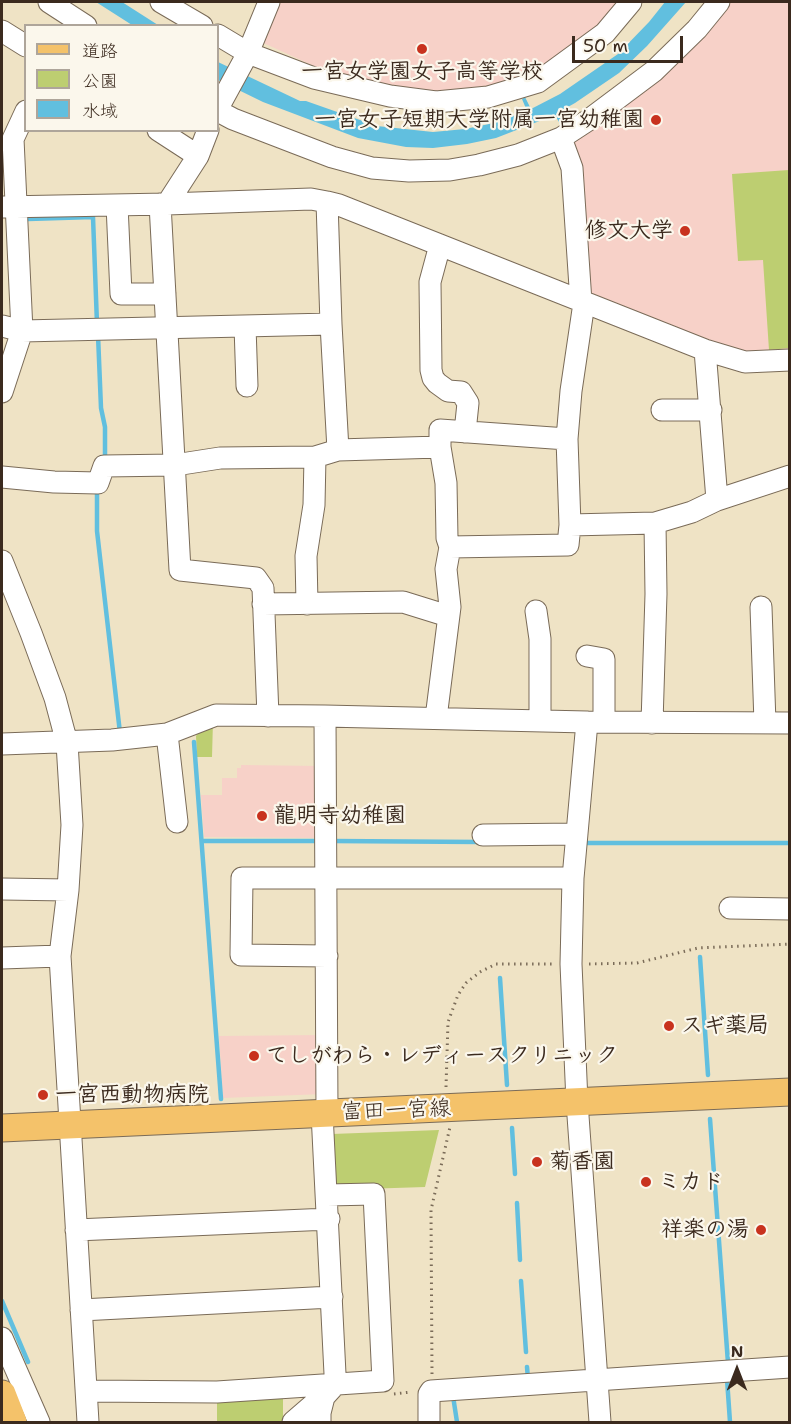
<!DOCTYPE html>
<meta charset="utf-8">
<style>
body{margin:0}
#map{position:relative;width:791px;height:1424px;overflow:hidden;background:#efe3c5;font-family:"Shantell Sans","Klee One",sans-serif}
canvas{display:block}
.frame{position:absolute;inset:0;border:3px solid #3b2a1e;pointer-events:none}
.legend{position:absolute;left:24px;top:24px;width:195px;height:108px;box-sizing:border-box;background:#fbf7ec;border:2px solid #aea59a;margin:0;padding:8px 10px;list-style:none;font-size:18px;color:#3b2a1e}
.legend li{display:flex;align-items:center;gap:12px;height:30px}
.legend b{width:30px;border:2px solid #aea59a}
.north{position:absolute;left:707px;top:1340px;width:60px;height:60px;-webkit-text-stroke:4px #fbf7ec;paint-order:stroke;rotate:0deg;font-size:16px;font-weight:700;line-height:24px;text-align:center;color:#3b2a1e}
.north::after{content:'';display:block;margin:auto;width:21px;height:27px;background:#3b2a1e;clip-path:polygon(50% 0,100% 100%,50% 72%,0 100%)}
.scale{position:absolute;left:572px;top:36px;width:111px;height:27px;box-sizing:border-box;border:3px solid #3b2a1e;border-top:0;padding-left:8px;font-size:18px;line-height:21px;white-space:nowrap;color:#3b2a1e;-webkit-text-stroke:4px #fbf7ec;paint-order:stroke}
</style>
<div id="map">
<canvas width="791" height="1424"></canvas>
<div class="frame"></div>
<ul class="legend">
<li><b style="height:8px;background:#f4c26a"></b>道路</li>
<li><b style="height:16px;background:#bdce71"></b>公園</li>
<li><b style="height:16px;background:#61bfdf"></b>水域</li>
</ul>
<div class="north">N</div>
<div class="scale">50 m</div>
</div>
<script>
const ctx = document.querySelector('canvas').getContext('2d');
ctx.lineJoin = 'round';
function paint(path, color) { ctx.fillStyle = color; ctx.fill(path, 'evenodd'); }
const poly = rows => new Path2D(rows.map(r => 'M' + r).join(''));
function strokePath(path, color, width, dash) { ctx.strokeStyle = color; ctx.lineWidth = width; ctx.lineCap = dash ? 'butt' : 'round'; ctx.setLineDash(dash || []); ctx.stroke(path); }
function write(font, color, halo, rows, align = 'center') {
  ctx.font = font + ' "Shantell Sans","Klee One",sans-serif'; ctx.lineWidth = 4.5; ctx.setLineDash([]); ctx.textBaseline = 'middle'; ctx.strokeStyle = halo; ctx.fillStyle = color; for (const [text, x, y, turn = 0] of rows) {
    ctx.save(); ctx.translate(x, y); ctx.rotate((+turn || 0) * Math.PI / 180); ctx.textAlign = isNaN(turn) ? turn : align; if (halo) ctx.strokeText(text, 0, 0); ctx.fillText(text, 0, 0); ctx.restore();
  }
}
const built = poly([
 [275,2,621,2,601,24,557,57,513,81,468,92,428,96,336,76,259,41],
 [724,2,789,2,789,352,746,355,585,293,567,141],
 [241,765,320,766,322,838,204,837,201,795,222,795,222,778,237,778,237,768,241,768],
 [323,1035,323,1094,223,1098,219,1036]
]);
const green = poly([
 [789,170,789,348,769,350,763,260,738,261,732,174],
 [213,721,212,757,197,757,196,736,205,723],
 [439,1130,425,1187,333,1190,332,1134],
 [283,1393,283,1421,280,1422,217,1422,217,1397]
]);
const water = poly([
 [96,2,122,2,158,25,132,25],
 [665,2,686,2,647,46,619,73,575,103,559,112,563,123,560,124,555,115,496,138,467,144,433,148,406,147,358,138,263,102,218,80,218,62,300,101,306,101,377,126,433,132,465,129,489,124,527,111,522,99,525,97,531,109,560,94,618,54,649,22]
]);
const stream = poly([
 [28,219,93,217,97,324],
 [98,335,101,408,105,427,105,460],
 [97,489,97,531,120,733],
 [194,742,221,1099],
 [202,841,319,841],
 [332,841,480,842],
 [585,843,790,843],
 [700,957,708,1075],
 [500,978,507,1085],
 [710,1119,728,1363],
 [512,1128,515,1174],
 [517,1203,520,1260],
 [521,1281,526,1352],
 [2,1301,28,1362],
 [527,1367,528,1379],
 [727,1379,730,1422],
 [453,1396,457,1422]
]);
const path = poly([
 [589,964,637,963,698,948,790,944],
 [446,1087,448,1022,458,995,466,983,480,972,496,964,556,964],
 [432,1374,431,1210,450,1127],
 [394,1394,411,1392]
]);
const minor = poly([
 [49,2,86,26],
 [161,2,202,26],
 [2,31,26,46],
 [218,35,248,53,314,78,390,96,436,102,488,97,538,82,605,33,631,2],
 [218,108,248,53,269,2],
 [218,111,233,119,298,144,332,157,372,168,409,171,450,170,479,165,518,155,561,138,590,119,654,71,697,29,719,2],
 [158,130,198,156,167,204],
 [561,138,572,168,581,302],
 [198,156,208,130],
 [327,202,331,324,338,450],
 [160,204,180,570,256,578,263,588,268,716],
 [117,205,121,294,165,294],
 [2,207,167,204,311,199,327,202,339,205,705,350,745,362,790,360],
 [440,245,430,282,431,370,433,378,437,383,448,391,461,392,468,403,465,432],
 [2,326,22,331,331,324],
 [245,326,247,386],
 [705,350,717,500],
 [2,392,22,331,13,139,26,111],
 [662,410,711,410],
 [2,477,54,482,98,483,104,466,175,465,220,458,315,457],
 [570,525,567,439,571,391,584,303],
 [450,547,568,545,570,525,655,523,692,512,717,500,790,476],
 [2,561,31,633,55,698,67,743,72,825,68,890,60,956,88,1422],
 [263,604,403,602,448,616],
 [307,604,306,556,314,505,315,457,338,450,440,447,440,430,567,439],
 [761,607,765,723],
 [536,611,540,639,540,721],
 [587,656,604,659,604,722],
 [325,716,327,1113],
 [436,718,450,607,446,569,450,547,447,538,446,483,440,447],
 [587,722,573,878,571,964,577,1102,600,1422],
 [652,723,656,594,655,523],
 [167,734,177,822],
 [2,744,112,740,167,734,216,715,325,716,587,722,790,723],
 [483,835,577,834],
 [2,889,68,890],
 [730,908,790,909],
 [327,956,241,955,242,878,573,878],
 [2,958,60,956],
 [76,1230,329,1219],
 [81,1310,332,1297],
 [2,1338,39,1422],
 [87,1391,217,1392,383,1381,374,1194,327,1195],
 [293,1422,315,1403,324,1398],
 [320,1422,320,1413,324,1397,334,1386,335,1374,322,1113],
 [429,1422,429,1394,431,1391,790,1367]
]);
const major = poly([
 [2,1128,790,1092],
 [2,1394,13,1422]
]);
const markers = [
 [422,49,6,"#c8321e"],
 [656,120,6,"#c8321e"],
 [685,231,6,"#c8321e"],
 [262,816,6,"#c8321e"],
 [669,1026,6,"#c8321e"],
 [254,1056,6,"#c8321e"],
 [43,1095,6,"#c8321e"],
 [537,1162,6,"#c8321e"],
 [646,1182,6,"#c8321e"],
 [761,1230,6,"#c8321e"]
];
const poiNames = [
 ["一宮女学園女子高等学校",422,72,"center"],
 ["一宮女子短期大学附属一宮幼稚園",644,120,"right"],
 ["修文大学",673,231,"right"],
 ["龍明寺幼稚園",274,816],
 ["スギ薬局",681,1026],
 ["てしがわら・レディースクリニック",266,1056],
 ["一宮西動物病院",55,1095],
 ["菊香園",549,1162],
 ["ミカド",658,1182],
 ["祥楽の湯",749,1230,"right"]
];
const streetNames = [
 ["富田一宮線",396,1111,-2]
];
paint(built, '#f7d1c8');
paint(green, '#bdce71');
paint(water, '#61bfdf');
strokePath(stream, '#61bfdf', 4.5);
strokePath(minor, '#7a6b58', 23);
strokePath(major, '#7a6b58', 29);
strokePath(path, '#7a6b58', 3, [1.5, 4.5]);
strokePath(minor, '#fff', 21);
strokePath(major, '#f4c26a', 27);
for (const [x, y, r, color] of markers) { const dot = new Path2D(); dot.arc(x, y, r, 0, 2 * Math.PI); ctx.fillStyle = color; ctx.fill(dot); strokePath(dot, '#fbf7ec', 2); }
write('bold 22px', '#3b2a1e', '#fbf7ec', poiNames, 'left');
write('22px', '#3b2a1e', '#fbf7ec', streetNames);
</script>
